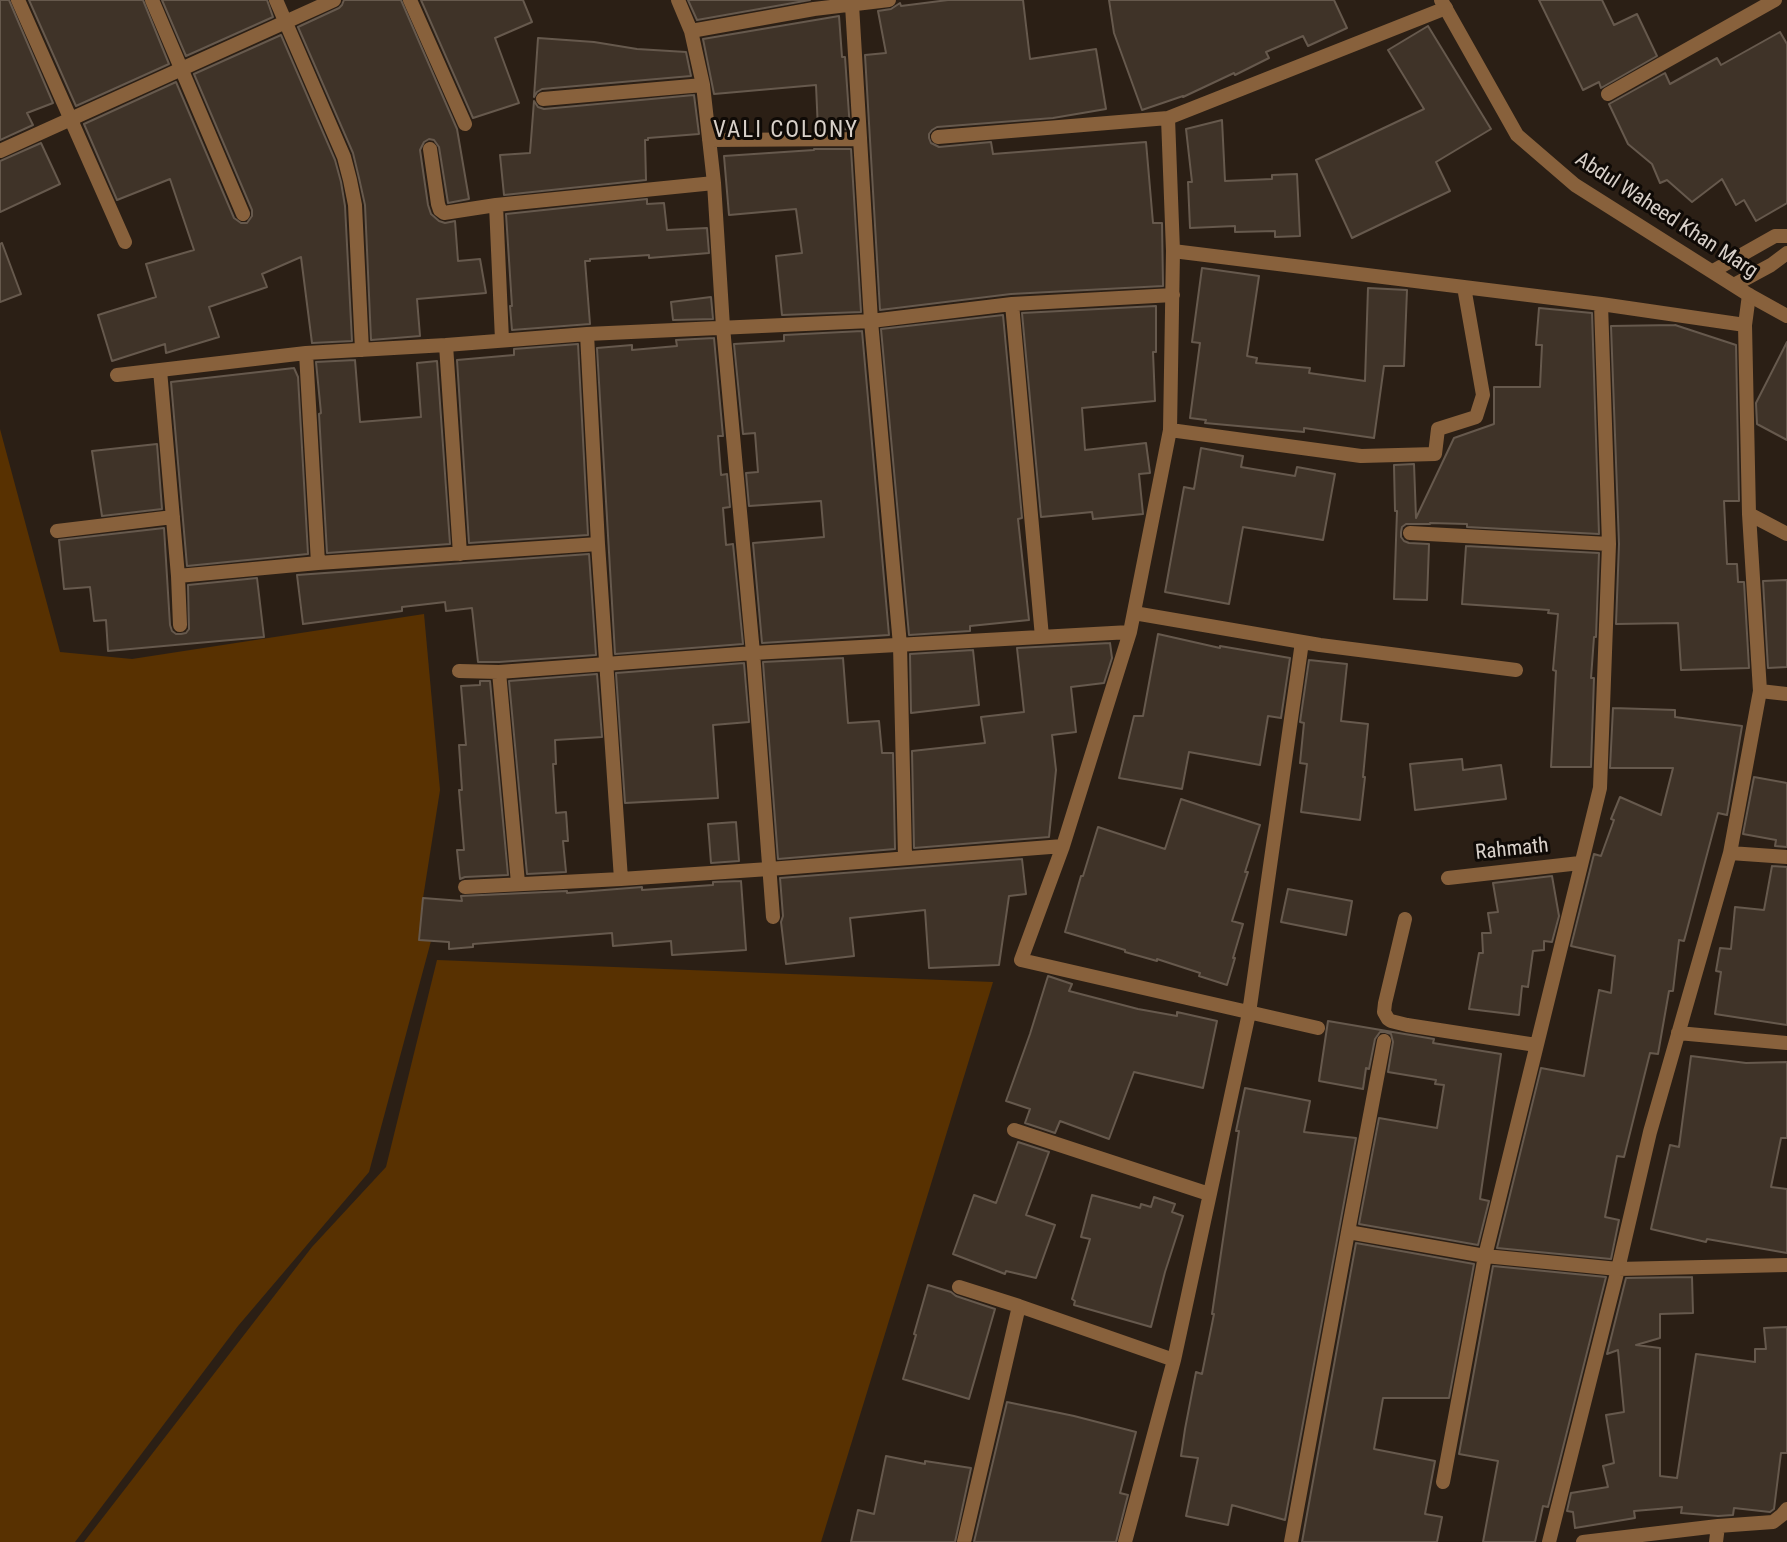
<!DOCTYPE html>
<style>
body{margin:0}
canvas{display:block;background:#2b1f15}
</style>
<canvas width="1787" height="1542"></canvas>
<script>
const ctx = document.querySelector('canvas').getContext('2d');
ctx.lineJoin = 'round';
function paint(path, color) { ctx.fillStyle = color; ctx.fill(path, 'evenodd'); }
const poly = rows => new Path2D(rows.map(r => 'M' + r).join(''));
function strokePath(path, color, width, dash) { ctx.strokeStyle = color; ctx.lineWidth = width; ctx.lineCap = dash ? 'butt' : 'round'; ctx.setLineDash(dash || []); ctx.stroke(path); }
function write(font, color, halo, rows, align = 'center') {
  ctx.font = font + ' "Roboto Condensed",sans-serif'; ctx.lineWidth = 6; ctx.setLineDash([]); ctx.textBaseline = 'middle'; ctx.strokeStyle = halo; ctx.fillStyle = color; for (const [text, x, y, turn = 0] of rows) {
    ctx.save(); ctx.translate(x, y); ctx.rotate((+turn || 0) * Math.PI / 180); ctx.textAlign = isNaN(turn) ? turn : align; if (halo) ctx.strokeText(text, 0, 0); ctx.fillText(text, 0, 0); ctx.restore();
  }
}
const green = poly([
 [0,429,60,652,132,659,424,614,440,790,423,898,419,939,431,941,369,1172,238,1326,75,1542,0,1542],
 [437,960,993,982,821,1542,84,1542,312,1247,386,1167]
]);
const building = poly([
 [0,0,9,0,53,103,27,113,33,125,0,140,0,0],
 [29,0,143,0,169,64,76,106,29,0],
 [162,0,267,0,273,17,186,56,162,0],
 [344,0,401,0,457,129,469,199,448,203,439,147,434,140,429,139,424,142,420,150,428,205,431,214,439,221,445,223,455,221,458,261,480,259,486,293,417,299,420,336,371,340,365,205,359,178,353,153,298,27,339,8,342,5,344,0],
 [421,0,523,0,532,22,495,38,519,103,473,118,421,0],
 [688,0,810,0,697,20,688,0],
 [948,0,1023,0,1030,59,1096,49,1106,109,1053,118,937,127,932,130,929,134,929,138,931,143,939,147,991,142,993,154,1146,142,1153,223,1162,223,1163,286,1011,294,880,310,865,55,886,53,878,11,891,9,900,3,901,6,948,0],
 [1109,0,1334,0,1347,28,1308,46,1303,36,1266,52,1269,58,1235,75,1234,73,1183,97,1183,96,1142,110,1114,33,1109,0],
 [1539,0,1602,0,1614,25,1637,14,1657,56,1601,88,1599,82,1583,90,1539,0],
 [839,16,842,57,845,57,850,129,818,130,816,85,714,94,703,39,839,16],
 [1428,26,1491,129,1436,162,1450,191,1352,238,1316,160,1424,109,1388,50,1428,26],
 [1780,32,1787,44,1787,203,1756,221,1744,200,1736,205,1722,179,1692,202,1667,180,1660,183,1652,164,1628,144,1609,104,1665,73,1670,84,1717,58,1721,65,1780,32],
 [281,35,335,160,341,182,345,206,352,341,312,343,301,257,262,274,267,287,209,307,219,337,166,353,165,344,112,361,98,315,156,297,146,264,194,250,170,179,117,200,84,124,176,82,234,218,241,223,247,223,252,216,252,210,194,74,281,35],
 [538,38,594,42,637,49,686,52,691,76,542,89,537,92,534,97,538,38],
 [694,95,699,134,648,138,648,140,645,140,646,180,504,195,500,155,530,153,534,101,538,107,544,109,694,95],
 [1222,120,1225,181,1272,179,1272,175,1297,174,1300,236,1275,237,1275,231,1235,232,1235,226,1190,228,1188,182,1192,182,1186,129,1222,120],
 [41,143,60,184,0,212,0,161,41,143],
 [814,149,851,149,861,312,782,315,776,256,802,253,796,209,729,215,724,156,814,150,814,149],
 [647,199,647,204,664,203,667,230,707,228,709,253,649,258,649,255,590,259,590,261,585,261,590,324,512,330,510,306,512,306,506,214,647,199],
 [2,243,21,294,0,302,0,244,2,243],
 [1202,268,1259,276,1247,356,1257,358,1256,363,1310,368,1309,373,1365,381,1368,288,1407,290,1404,366,1384,366,1374,438,1304,428,1304,432,1205,423,1206,420,1190,418,1200,343,1192,342,1202,268],
 [711,297,713,319,673,320,671,302,711,297],
 [1156,306,1156,352,1153,352,1155,401,1082,408,1085,450,1146,443,1150,473,1139,474,1143,514,1093,519,1092,512,1041,517,1022,313,1156,306],
 [1539,308,1592,313,1599,534,1467,527,1467,524,1430,523,1430,524,1406,524,1402,527,1401,532,1401,537,1404,541,1409,543,1429,544,1427,600,1394,599,1397,511,1395,511,1394,465,1414,464,1416,518,1454,438,1494,424,1494,387,1540,387,1542,345,1536,345,1539,308],
 [1003,315,1022,518,1018,519,1029,620,970,626,970,631,909,635,881,329,1003,315],
 [1675,325,1736,345,1739,501,1724,501,1727,564,1737,564,1738,582,1744,582,1749,668,1681,670,1678,623,1616,624,1619,544,1611,326,1675,325],
 [862,331,889,635,762,643,753,543,824,537,821,501,749,506,746,473,758,472,755,433,743,434,734,344,784,341,784,335,862,331],
 [714,338,723,436,718,436,721,475,727,474,730,507,723,508,726,545,733,544,743,644,615,654,597,348,632,345,632,350,677,346,676,340,714,338],
 [1787,342,1787,440,1757,424,1756,403,1787,342],
 [578,344,588,535,469,543,457,360,514,355,514,349,578,344],
 [355,360,360,422,421,417,417,363,437,361,450,544,327,553,319,414,321,413,316,362,355,360],
 [294,368,298,377,308,554,187,566,171,382,294,368],
 [157,444,162,509,102,516,92,451,157,444],
 [1201,448,1243,456,1241,467,1295,476,1297,467,1335,474,1323,540,1243,527,1229,604,1165,592,1184,487,1194,489,1201,448],
 [164,528,170,625,172,631,176,634,181,634,186,633,189,629,188,585,257,578,264,637,108,651,106,620,94,621,90,587,64,589,59,540,164,528],
 [1466,546,1599,553,1596,637,1594,637,1591,678,1594,678,1591,767,1551,767,1556,671,1553,670,1558,614,1548,613,1549,610,1462,604,1466,546],
 [589,554,596,655,499,662,478,662,472,608,446,611,445,602,402,607,402,611,303,624,297,575,589,554],
 [1787,580,1787,667,1768,668,1763,581,1787,580],
 [1158,634,1220,648,1220,646,1290,658,1281,718,1268,716,1260,765,1189,752,1182,789,1119,778,1134,716,1143,716,1158,634],
 [1110,643,1112,658,1104,683,1071,687,1076,732,1052,735,1056,770,1049,837,914,848,912,751,985,743,981,717,1024,712,1017,648,1110,643],
 [973,650,979,705,911,713,910,654,973,650],
 [843,658,848,723,879,721,882,753,893,753,895,849,778,859,763,662,843,658],
 [1309,660,1347,664,1341,721,1368,724,1363,777,1365,777,1360,820,1301,812,1307,764,1300,763,1304,723,1300,722,1309,660],
 [744,663,749,722,713,725,718,798,625,803,616,673,744,663],
 [597,674,602,737,555,740,556,764,553,764,556,813,566,812,568,841,563,841,566,872,527,874,509,681,597,674],
 [480,681,490,681,508,875,465,877,460,879,457,850,464,850,459,790,462,790,459,745,466,745,461,686,480,685,480,681],
 [1613,708,1675,710,1675,717,1742,726,1727,815,1718,813,1684,941,1679,940,1673,991,1669,991,1658,1054,1650,1053,1624,1157,1617,1156,1605,1217,1619,1220,1611,1259,1497,1248,1541,1068,1584,1076,1599,990,1611,993,1615,956,1571,946,1594,854,1601,856,1614,820,1611,819,1620,797,1661,815,1673,768,1610,768,1613,708],
 [1462,759,1463,770,1501,765,1506,799,1415,810,1410,764,1462,759],
 [1754,777,1787,783,1787,847,1775,846,1776,840,1743,834,1754,777],
 [1181,799,1260,825,1245,872,1248,872,1232,921,1243,924,1233,958,1235,958,1227,985,1199,976,1200,973,1157,959,1157,961,1125,952,1125,950,1065,932,1081,876,1083,876,1098,827,1165,849,1181,799],
 [736,822,739,861,711,863,708,824,736,822],
 [1022,859,1026,894,1009,896,999,965,929,968,925,910,850,918,854,956,786,964,781,922,783,916,780,878,1022,859],
 [1772,866,1787,867,1787,1025,1715,1014,1721,972,1716,971,1720,948,1731,949,1735,907,1764,910,1772,866],
 [1552,876,1559,916,1552,942,1544,941,1544,950,1533,951,1528,987,1522,986,1519,1015,1469,1009,1479,953,1483,953,1482,933,1491,933,1488,913,1498,912,1493,883,1552,876],
 [741,881,746,950,672,955,671,941,613,946,612,933,473,944,473,947,449,949,449,942,419,940,423,898,462,901,461,896,567,891,567,893,642,887,642,890,713,885,713,882,741,881],
 [1288,889,1352,901,1346,935,1281,922,1288,889],
 [1048,976,1072,984,1069,991,1138,1009,1177,1016,1177,1012,1217,1021,1203,1088,1134,1072,1109,1139,1060,1121,1055,1133,1025,1123,1030,1109,1006,1101,1030,1034,1048,976],
 [1328,1021,1434,1039,1433,1043,1501,1054,1480,1199,1489,1201,1478,1245,1359,1224,1379,1118,1437,1128,1444,1085,1435,1084,1436,1080,1388,1072,1393,1042,1391,1034,1385,1032,1380,1032,1375,1039,1369,1069,1366,1068,1363,1089,1319,1081,1328,1021],
 [1691,1056,1746,1063,1787,1062,1787,1138,1781,1138,1771,1187,1787,1189,1787,1253,1707,1239,1706,1242,1651,1229,1670,1145,1679,1147,1691,1056],
 [1245,1088,1310,1101,1304,1132,1356,1138,1285,1520,1232,1505,1228,1525,1186,1516,1198,1458,1181,1456,1185,1429,1196,1372,1202,1374,1214,1314,1212,1314,1239,1131,1236,1131,1245,1088],
 [1018,1142,1049,1152,1026,1215,1055,1225,1036,1278,1006,1271,1005,1274,953,1254,974,1195,996,1203,1018,1142],
 [1092,1195,1140,1208,1141,1204,1151,1207,1154,1197,1175,1204,1172,1212,1183,1216,1165,1272,1151,1327,1074,1305,1075,1301,1072,1299,1090,1239,1081,1237,1092,1195],
 [1356,1243,1474,1264,1449,1398,1383,1398,1374,1449,1435,1461,1425,1514,1442,1517,1437,1542,1302,1542,1356,1243],
 [1493,1266,1606,1277,1548,1507,1543,1506,1535,1542,1483,1542,1498,1461,1459,1454,1493,1266],
 [1692,1277,1693,1313,1660,1314,1660,1338,1636,1345,1660,1348,1660,1476,1677,1478,1696,1354,1755,1362,1755,1349,1766,1349,1764,1328,1787,1327,1787,1453,1781,1453,1774,1509,1770,1512,1734,1508,1733,1515,1718,1516,1681,1513,1682,1507,1634,1511,1635,1518,1575,1528,1573,1512,1567,1511,1571,1493,1608,1487,1603,1466,1614,1463,1606,1415,1624,1412,1618,1350,1607,1354,1626,1278,1692,1277],
 [928,1285,951,1292,956,1296,995,1309,969,1399,903,1379,916,1335,914,1334,928,1285],
 [1007,1402,1074,1416,1136,1432,1120,1493,1128,1495,1116,1542,974,1542,1007,1402],
 [886,1456,925,1464,925,1461,971,1468,955,1542,851,1542,858,1510,874,1514,886,1456]
]);
const minor = poly([
 [18,0,125,242],
 [152,0,243,214],
 [276,0,344,157,350,180,355,205,362,350],
 [410,0,465,124],
 [678,0,691,31,703,85,714,183,723,327,753,653,773,917],
 [852,5,871,321,900,645,905,857],
 [691,31,814,9,889,0],
 [1608,94,1775,0],
 [543,99,703,85],
 [1168,118,1173,251,1170,430,1130,632,1063,846,1021,960,1318,1028],
 [938,137,1168,118,1446,8],
 [709,140,859,139],
 [430,149,438,204,440,210,444,213,496,205,714,183],
 [0,151,334,0],
 [496,205,502,340],
 [1173,251,1601,304,1745,325],
 [1713,271,1775,236,1787,236],
 [1734,285,1771,265,1787,253],
 [1012,304,1042,637],
 [587,334,598,544,621,879],
 [446,345,460,554],
 [306,353,318,563],
 [160,370,178,576,180,625],
 [117,375,306,353,446,345,587,334,871,321,1012,304,1173,295],
 [1170,430,1361,456,1435,454,1438,429,1476,417,1483,395,1464,287],
 [1749,514,1787,534],
 [57,531,173,517],
 [1410,533,1609,544],
 [178,576,318,563,598,544],
 [1134,613,1320,645,1516,670],
 [459,671,499,672,753,653,1130,632],
 [499,672,518,883],
 [1760,691,1787,694],
 [1730,853,1787,857],
 [1448,878,1580,863],
 [465,887,621,879,769,869,1063,846],
 [1405,919,1385,1003,1384,1012,1388,1019,1391,1021,1407,1025,1536,1045],
 [1678,1033,1787,1043],
 [1014,1130,1209,1194],
 [1348,1232,1485,1256,1618,1269,1787,1265],
 [959,1287,1019,1306,1174,1360],
 [1443,1482,1485,1256,1600,788,1609,544,1601,304],
 [964,1542,1019,1306],
 [1125,1542,1174,1360,1249,1013,1302,642],
 [1291,1542,1348,1232,1384,1041],
 [1549,1542,1618,1269,1650,1132,1730,853,1760,691,1749,514,1745,325,1749,295],
 [1583,1542,1718,1526,1773,1522,1782,1515,1787,1509],
 [1716,1542,1718,1526]
]);
const tertiary = poly([
 [1441,0,1517,135,1575,185,1749,295,1787,316]
]);
const streetNames = [
 ["Abdul Waheed Khan Marg",1666,216,33],
 ["Rahmath",1512,850,-6]
];
const neighbourhoodNames = [
 ["VALI COLONY",786,131]
];
paint(green, '#583101');
paint(building, '#3f3328');
strokePath(building, '#66594d', 2);
strokePath(minor, '#88613c', 14);
strokePath(tertiary, '#88613c', 14);
write('21px', '#d8d0c9', '#0f0a06', streetNames);
ctx.letterSpacing = '2px';
write('23px', '#d8d0c9', '#0f0a06', neighbourhoodNames);
ctx.letterSpacing = '0px';
</script>
